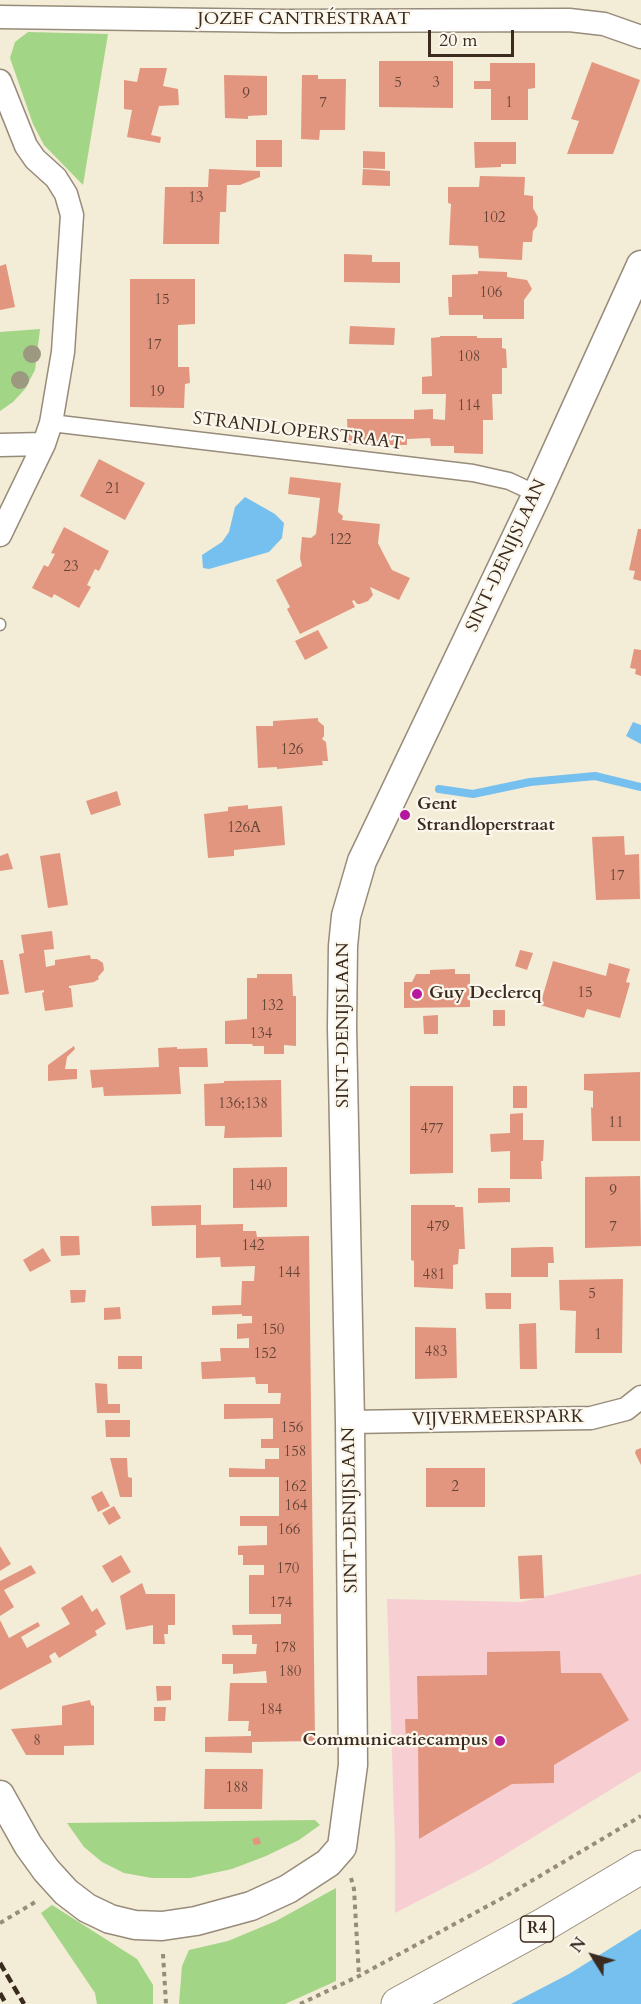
<!DOCTYPE html>
<meta charset="utf-8">
<style>
body{margin:0}
#map{position:relative;width:641px;height:2004px;overflow:hidden;background:#f3ecd7;font-family:Cardo,serif}
canvas{display:block}
.north{position:absolute;left:563px;top:1926px;width:60px;height:60px;-webkit-text-stroke:4px #fbf7ec;paint-order:stroke;rotate:307deg;font-size:16px;font-weight:700;line-height:24px;text-align:center;color:#3b2a1e}
.north::after{content:'';display:block;margin:auto;width:21px;height:27px;background:#3b2a1e;clip-path:polygon(50% 0,100% 100%,50% 72%,0 100%)}
.scale{position:absolute;left:428px;top:30px;width:86px;height:27px;box-sizing:border-box;border:3px solid #3b2a1e;border-top:0;padding-left:8px;font-size:18px;line-height:21px;white-space:nowrap;color:#3b2a1e;-webkit-text-stroke:4px #fbf7ec;paint-order:stroke}
</style>
<div id="map">
<canvas width="641" height="2004"></canvas>
<div class="north">N</div>
<div class="scale">20 m</div>
</div>
<script>
const ctx = document.querySelector('canvas').getContext('2d');
ctx.lineJoin = 'round';
function paint(path, color) { ctx.fillStyle = color; ctx.fill(path, 'evenodd'); }
const poly = rows => new Path2D(rows.map(r => 'M' + r).join(''));
function strokePath(path, color, width, dash) { ctx.strokeStyle = color; ctx.lineWidth = width; ctx.lineCap = dash ? 'butt' : 'round'; ctx.setLineDash(dash || []); ctx.stroke(path); }
function write(font, color, halo, rows, align = 'center') {
  ctx.font = font + ' Cardo,serif'; ctx.lineWidth = 4.5; ctx.setLineDash([]); ctx.textBaseline = 'middle'; ctx.strokeStyle = halo; ctx.fillStyle = color; for (const [text, x, y, turn = 0] of rows) {
    ctx.save(); ctx.translate(x, y); ctx.rotate((+turn || 0) * Math.PI / 180); ctx.textAlign = isNaN(turn) ? turn : align; if (halo) ctx.strokeText(text, 0, 0); ctx.fillText(text, 0, 0); ctx.restore();
  }
}
const built = poly([
 [641,1574,641,1771,488,1865,395,1913,395,1846,387,1599,521,1602]
]);
const green = poly([
 [28,32,108,34,83,185,44,145,33,124,10,58,15,42],
 [40,329,35,370,25,389,13,402,0,411,0,332],
 [315,1820,320,1825,299,1840,266,1856,232,1869,190,1878,152,1878,124,1873,102,1862,84,1847,67,1823],
 [336,1888,336,1981,285,2004,179,2004,182,1966,189,1950,228,1941,276,1921],
 [52,1905,137,1959,153,1985,153,2004,97,2004,95,1993,41,1913]
]);
const water = poly([
 [245,497,275,514,284,523,282,538,269,552,209,569,203,568,202,555,222,542,229,532,235,507],
 [633,722,641,725,641,744,626,736],
 [641,1929,641,2004,511,2004,569,1974]
]);
const stream = poly([
 [439,789,473,794,530,782,595,776,641,787]
]);
const building = poly([
 [379,61,453,61,453,108,379,107],
 [592,62,640,80,613,154,567,154,579,121,571,119],
 [490,63,535,63,535,88,528,89,528,120,491,120,491,89,474,89,474,81,490,81],
 [140,68,167,68,163,86,178,89,179,105,159,106,151,135,161,137,160,143,127,137,132,110,124,109,124,80,137,82],
 [224,75,267,76,267,115,248,116,248,119,225,118],
 [302,75,318,75,318,79,346,79,345,130,320,130,319,140,301,139],
 [256,140,282,140,282,167,256,167],
 [474,142,516,142,516,164,501,164,501,167,475,168],
 [363,151,385,152,385,169,363,168],
 [209,169,260,171,260,177,240,185,227,185,226,212,220,212,219,244,163,244,165,187,208,187],
 [363,169,390,171,390,186,362,185],
 [480,176,525,177,524,195,533,196,533,208,538,217,537,226,533,231,532,242,523,242,522,260,479,258,478,246,449,245,451,204,448,203,448,187,479,187],
 [344,254,372,255,372,262,400,262,400,283,344,282],
 [6,264,15,307,0,310,0,266],
 [478,271,507,272,507,277,527,280,532,289,524,300,524,319,483,319,483,315,449,315,448,297,452,297,452,275,478,274],
 [130,279,195,279,195,324,178,325,178,367,189,367,190,383,185,384,184,408,130,407],
 [350,326,395,328,394,345,349,344],
 [440,336,477,336,477,338,502,338,502,348,506,349,507,368,502,368,502,394,492,394,493,420,483,420,483,454,454,453,454,446,431,446,430,438,407,439,407,445,348,445,347,419,414,419,414,410,433,409,433,419,445,420,446,394,422,394,422,377,432,376,431,338,440,337],
 [99,459,145,483,125,520,80,496],
 [290,477,341,483,338,512,343,516,342,520,380,524,378,543,384,555,392,570,410,578,399,600,370,587,373,595,368,601,360,604,357,604,354,600,352,601,355,607,300,634,287,609,290,607,276,580,302,566,300,558,302,537,311,538,316,534,320,498,288,494],
 [64,527,109,551,99,571,95,569,87,585,91,587,79,608,54,594,52,598,32,588,44,565,48,567,55,554,51,553],
 [638,529,641,529,641,581,633,579,635,571,629,570],
 [318,630,328,648,305,660,295,641],
 [634,649,641,650,641,676,635,674,636,669,630,668],
 [318,718,318,721,324,726,324,736,322,739,326,742,328,761,322,761,323,765,277,769,277,767,258,768,256,726,273,726,273,721],
 [117,791,121,805,91,815,86,801],
 [248,805,248,809,282,806,285,845,234,850,234,856,208,858,204,814,228,811,228,807],
 [624,836,625,855,639,854,640,899,596,900,592,837],
 [8,853,13,869,0,871,0,856],
 [60,853,68,905,48,908,40,856],
 [52,931,54,949,44,950,46,967,55,965,55,960,90,955,91,959,97,959,103,963,104,970,98,977,99,979,94,982,69,986,69,988,71,988,73,1007,45,1011,42,993,44,992,44,990,25,993,19,954,24,953,21,935],
 [520,950,533,953,527,970,515,966],
 [0,960,3,960,9,994,0,995],
 [553,961,606,976,609,963,630,969,626,982,630,983,620,1018,587,1009,584,1018,540,1005],
 [455,969,455,974,470,974,470,1007,404,1008,404,982,412,982,416,974,430,974,430,970],
 [257,974,292,974,293,996,296,996,296,1046,284,1045,284,1054,264,1054,264,1046,253,1046,252,1044,225,1044,225,1021,247,1019,247,978,257,978],
 [493,1010,505,1010,505,1026,493,1026],
 [438,1015,438,1034,424,1034,423,1016],
 [74,1046,75,1049,67,1057,65,1069,77,1069,77,1079,48,1081,48,1065],
 [177,1047,177,1049,207,1048,208,1067,179,1067,181,1094,104,1096,103,1087,92,1088,90,1070,159,1067,158,1048],
 [640,1072,640,1141,592,1141,591,1107,593,1108,593,1091,584,1090,584,1074],
 [281,1080,282,1137,224,1138,225,1126,205,1126,204,1084,224,1083,224,1081],
 [410,1086,453,1086,453,1173,410,1174],
 [513,1086,527,1086,527,1108,513,1108],
 [523,1113,523,1140,544,1140,543,1161,541,1161,542,1179,510,1179,510,1151,491,1152,490,1134,510,1133,510,1114],
 [287,1167,287,1207,233,1208,233,1168],
 [640,1176,641,1246,585,1248,585,1177],
 [478,1188,510,1188,510,1202,478,1203],
 [201,1205,201,1225,243,1224,243,1231,256,1231,257,1237,309,1236,315,1741,252,1742,252,1753,205,1752,205,1737,251,1736,251,1731,248,1731,249,1721,228,1721,230,1683,267,1683,266,1671,233,1674,233,1664,222,1664,222,1654,256,1654,257,1644,252,1644,252,1635,233,1635,232,1625,281,1624,281,1614,249,1614,249,1575,264,1575,264,1565,243,1565,243,1555,238,1555,238,1546,267,1545,267,1526,240,1526,240,1516,279,1516,279,1477,229,1477,229,1468,265,1469,265,1459,279,1459,279,1448,261,1448,261,1439,273,1439,273,1418,224,1419,224,1404,280,1404,281,1393,268,1393,268,1384,256,1384,255,1377,202,1379,201,1362,221,1361,220,1348,249,1348,249,1338,237,1339,237,1324,252,1323,252,1316,242,1316,242,1314,212,1315,212,1306,241,1305,242,1281,254,1281,255,1266,221,1267,220,1257,196,1258,196,1225,152,1226,151,1206],
 [411,1205,455,1205,455,1207,463,1207,465,1249,459,1249,458,1264,453,1265,453,1289,414,1287,414,1261,411,1260],
 [60,1236,79,1236,80,1255,61,1256],
 [541,1247,553,1247,554,1263,548,1263,548,1277,511,1277,511,1248],
 [43,1248,51,1261,30,1272,23,1260],
 [623,1279,622,1353,575,1353,576,1311,560,1310,559,1280],
 [70,1290,86,1290,85,1302,71,1303],
 [485,1293,511,1293,511,1309,486,1309],
 [120,1307,121,1319,104,1320,104,1308],
 [536,1323,537,1369,520,1369,519,1324],
 [415,1327,456,1328,457,1378,415,1379],
 [118,1356,142,1356,142,1369,118,1369],
 [95,1383,107,1384,108,1404,120,1404,120,1413,97,1413],
 [105,1420,130,1420,130,1437,106,1437],
 [641,1448,641,1465,635,1453,636,1450],
 [110,1458,127,1458,128,1477,132,1478,132,1497,120,1497],
 [426,1468,485,1468,485,1507,426,1507],
 [102,1491,110,1506,98,1512,91,1497],
 [114,1506,121,1518,109,1525,102,1513],
 [0,1546,11,1564,0,1571],
 [121,1555,131,1572,112,1583,102,1566],
 [542,1555,544,1598,520,1599,518,1556],
 [31,1565,36,1573,4,1590,14,1607,0,1616,0,1581],
 [142,1583,146,1594,175,1594,175,1625,168,1625,168,1634,164,1634,165,1644,153,1644,153,1625,126,1630,120,1596],
 [82,1595,92,1612,97,1608,106,1624,95,1631,97,1635,59,1658,55,1652,49,1656,52,1662,0,1690,0,1620,9,1638,38,1622,40,1626,21,1637,27,1648,70,1624,61,1608],
 [560,1651,561,1673,601,1673,629,1720,554,1765,554,1783,512,1784,419,1839,418,1740,406,1741,405,1719,418,1719,417,1676,487,1675,487,1652],
 [156,1686,171,1686,171,1700,157,1701],
 [90,1700,91,1705,94,1706,94,1745,64,1746,64,1755,26,1755,11,1729,62,1725,62,1706],
 [154,1707,166,1707,165,1721,154,1721],
 [205,1769,263,1769,262,1809,204,1809],
 [259,1837,261,1844,254,1845,252,1839]
]);
const path = poly([
 [351,1878,354,1889,359,1976],
 [0,1923,37,1901],
 [163,1954,166,2004],
 [300,2004,359,1976,506,1896,641,1816]
]);
const service = poly([
 [0,624,0,625]
]);
const pedestrian = poly([
 [51,423,473,473,509,481,537,494]
]);
const minor = poly([
 [0,17,284,21,569,20,604,24,641,37],
 [0,81,26,146,35,159,56,178,66,194,72,215,63,352,51,423,44,444,0,535],
 [0,445,44,444],
 [350,1422,591,1418,626,1409,641,1397]
]);
const tertiary = poly([
 [0,1795,28,1845,46,1870,66,1892,87,1908,110,1919,135,1925,162,1926,196,1921,251,1906,288,1889,328,1863,342,1847,353,1765,350,1422,342,1027,343,946,346,916,362,861,374,836,537,494,641,265]
]);
const trunk = poly([
 [398,2004,545,1924,641,1867]
]);
const rail = poly([
 [0,1963,24,2004],
 [0,1993,6,2004]
]);
const trees = [
 [32,354],
 [20,380]
];
const markers = [
 [405,815,6,"#b5179e"],
 [417,994,6,"#b5179e"],
 [500,1741,6,"#b5179e"]
];
const numberNames = [
 ["5",398,84],
 ["3",436,84],
 ["9",246,95],
 ["7",323,104],
 ["1",509,104],
 ["13",196,199],
 ["102",494,219],
 ["106",491,294],
 ["15",162,301],
 ["17",154,346],
 ["108",469,358],
 ["19",157,393],
 ["114",469,407],
 ["21",113,490],
 ["122",340,541],
 ["23",71,568],
 ["126",292,751],
 ["126A",244,829],
 ["17",617,877],
 ["15",585,994],
 ["132",272,1007],
 ["134",261,1035],
 ["136;138",243,1105],
 ["11",616,1124],
 ["477",432,1130],
 ["140",260,1187],
 ["9",613,1192],
 ["479",438,1228],
 ["7",613,1228],
 ["142",253,1247],
 ["144",289,1274],
 ["481",434,1276],
 ["5",592,1295],
 ["150",273,1331],
 ["1",598,1336],
 ["483",436,1353],
 ["152",265,1355],
 ["156",292,1429],
 ["158",295,1453],
 ["162",295,1488],
 ["2",455,1488],
 ["164",296,1507],
 ["166",289,1531],
 ["170",288,1570],
 ["174",281,1604],
 ["178",285,1649],
 ["180",290,1673],
 ["184",271,1711],
 ["8",37,1742],
 ["188",237,1789]
];
const shields = [
 [537,1929,33]
];
const shieldNames = [
 ["R4",537,1929]
];
const streetNames = [
 ["JOZEF CANTRÉSTRAAT",304,20],
 ["STRANDLOPERSTRAAT",298,432,7],
 ["SINT-DENIJSLAAN",507,556,-65],
 ["SINT-DENIJSLAAN",344,1025,-90],
 ["VIJVERMEERSPARK",498,1419,-1],
 ["SINT-DENIJSLAAN",351,1510,-91]
];
const poiNames = [
 ["Gent",417,805],
 ["Strandloperstraat",417,826],
 ["Guy Declercq",429,994],
 ["Communicatiecampus",488,1741,"right"]
];
paint(built, '#f7cfd3');
paint(green, '#a2d585');
paint(water, '#76c0ef');
strokePath(stream, '#76c0ef', 8);
paint(building, '#e3967f');
strokePath(service, '#978b7a', 13);
strokePath(pedestrian, '#978b7a', 19);
strokePath(minor, '#978b7a', 25);
strokePath(tertiary, '#978b7a', 31);
strokePath(trunk, '#978b7a', 35);
strokePath(path, '#978b7a', 4, [4.5, 4.5]);
strokePath(service, '#fff', 10);
strokePath(pedestrian, '#fff', 16);
strokePath(minor, '#fff', 22);
strokePath(tertiary, '#fff', 28);
strokePath(trunk, '#fff', 33);
strokePath(rail, '#3b2a1e', 4.5, [9, 4.5]);
ctx.fillStyle = '#9c9980';
for (const [x, y] of trees) { ctx.beginPath(); ctx.arc(x, y, 9, 0, 2 * Math.PI); ctx.fill(); }
for (const [x, y, r, color] of markers) { const dot = new Path2D(); dot.arc(x, y, r, 0, 2 * Math.PI); ctx.fillStyle = color; ctx.fill(dot); strokePath(dot, '#fbf7ec', 2); }
write('15px', '#654536', null, numberNames);
for (const [x, y, w] of shields) { const box = new Path2D(); box.roundRect(x - w / 2, y - 13, w, 26, 4.5); ctx.fillStyle = '#fbf7ec'; ctx.fill(box); strokePath(box, '#3b2a1e', 1.5); }
write('bold 16px', '#3b2a1e', null, shieldNames);
write('18px', '#3b2a1e', '#fbf7ec', streetNames);
write('bold 18px', '#3b2a1e', '#fbf7ec', poiNames, 'left');
</script>
